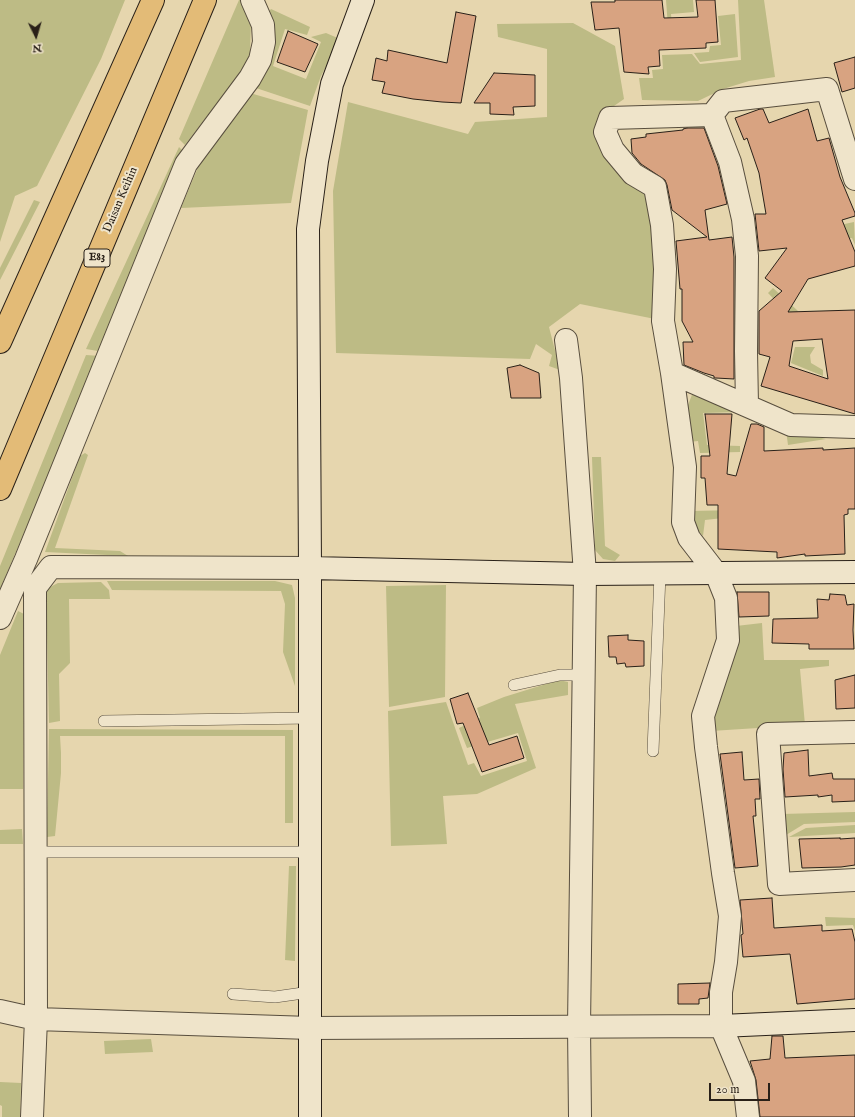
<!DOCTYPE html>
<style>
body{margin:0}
#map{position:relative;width:855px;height:1117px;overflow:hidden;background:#e6d6ae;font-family:"IM FELL English",serif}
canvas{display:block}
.north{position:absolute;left:16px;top:16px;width:40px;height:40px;-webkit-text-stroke:3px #efe4ca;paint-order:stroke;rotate:175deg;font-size:11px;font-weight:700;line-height:16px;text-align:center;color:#292018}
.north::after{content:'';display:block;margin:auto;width:14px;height:18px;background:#292018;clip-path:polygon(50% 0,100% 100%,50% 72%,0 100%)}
.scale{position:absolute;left:709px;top:1083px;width:61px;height:18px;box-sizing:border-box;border:2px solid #292018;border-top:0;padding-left:5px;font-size:12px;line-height:14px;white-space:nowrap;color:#292018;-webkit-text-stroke:3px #efe4ca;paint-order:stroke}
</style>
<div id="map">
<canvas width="855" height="1117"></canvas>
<div class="north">N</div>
<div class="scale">20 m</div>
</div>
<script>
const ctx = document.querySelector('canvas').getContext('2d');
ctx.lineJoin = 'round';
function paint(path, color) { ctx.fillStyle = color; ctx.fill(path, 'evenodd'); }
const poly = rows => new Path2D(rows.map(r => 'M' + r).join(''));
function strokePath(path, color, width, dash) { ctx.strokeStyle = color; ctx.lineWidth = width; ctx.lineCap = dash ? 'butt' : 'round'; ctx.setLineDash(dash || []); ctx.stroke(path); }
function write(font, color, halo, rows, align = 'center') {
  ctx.font = font + ' "IM FELL English",serif'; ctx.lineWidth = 4; ctx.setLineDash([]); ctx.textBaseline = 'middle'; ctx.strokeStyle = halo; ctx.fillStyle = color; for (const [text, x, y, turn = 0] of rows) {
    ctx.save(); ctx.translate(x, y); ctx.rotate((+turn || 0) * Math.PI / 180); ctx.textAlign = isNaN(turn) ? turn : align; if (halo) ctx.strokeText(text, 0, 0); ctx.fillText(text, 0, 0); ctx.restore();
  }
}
const green = poly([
 [0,0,125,0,101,59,37,186,15,196,0,242],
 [239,0,240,0,251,20,250,57,237,77,185,145,179,139],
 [666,0,693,0,694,12,671,14,674,49,663,50,661,28,668,27],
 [738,0,764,0,775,77,749,81,723,89,698,101,642,100,639,78,653,78,652,70,663,69,662,55,692,54,700,64,741,60],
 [271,9,310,27,307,35,285,29,273,66,306,79,321,42,311,37,326,33,340,39,321,76,310,106,253,87,266,15],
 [735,14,738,57,700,62,694,53,709,52,710,46,721,45,718,16],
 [573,23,615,46,624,99,604,113,646,193,660,272,655,319,580,304,549,327,560,370,549,366,552,355,536,344,530,359,336,353,333,191,348,102,468,134,475,122,547,117,547,49,498,37,497,24],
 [250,93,308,110,291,203,181,208,199,165],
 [179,147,183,151,98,351,86,349],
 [34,200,40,202,0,280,0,268],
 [854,222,855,245,852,238,824,245,835,226],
 [773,288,798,311,794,337,789,315,768,293],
 [795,347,815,347,810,355,811,363,823,370,823,376,791,363],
 [86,355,100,356,0,589,0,566],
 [693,392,739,412,703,413,707,445,740,446,740,452,700,453,698,441,689,442,685,413],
 [786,430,826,439,788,445],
 [85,453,88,455,55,548,120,551,128,556,45,552,80,456],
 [592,457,601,457,605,546,620,555,615,561,603,559,595,550],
 [740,510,741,516,705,520,703,536,692,524,690,511],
 [107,581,275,581,292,585,295,598,295,686,283,652,285,604,281,591,112,590],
 [101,582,109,590,110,599,69,599,70,663,59,674,60,721,49,723,46,589,58,583],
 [446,585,445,697,389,707,386,586],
 [18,611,24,614,23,789,0,789,0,655],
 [762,623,764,660,829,660,829,666,800,669,805,725,711,731,709,719,736,626],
 [559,680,568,682,568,695,515,704,536,768,477,794,443,796,447,844,391,846,388,711,446,702,468,765,474,763,481,776,527,761,518,733,467,748,459,728,480,718,477,708,504,697],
 [49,729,293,730,293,823,285,823,285,736,60,736,61,753,61,773,55,836,47,837],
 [855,812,855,822,804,824,786,835,782,814],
 [855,825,855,833,789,837,806,828],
 [22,829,23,844,0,844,0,830],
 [289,866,296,866,295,961,285,960],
 [825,917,855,918,855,931,853,925,826,926],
 [151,1039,153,1052,105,1054,104,1041],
 [0,1082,21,1083,20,1117,2,1117,2,1106,0,1105]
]);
const building = poly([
 [615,0,662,0,664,18,698,17,696,0,715,0,718,42,706,43,706,48,659,50,660,66,648,67,649,74,624,72,619,28,595,30,591,2,615,2,615,0],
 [456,12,476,16,461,103,442,102,413,99,382,93,385,82,372,80,376,58,387,61,388,50,447,63,456,12],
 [288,31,318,44,305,72,277,62,288,31],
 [855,57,855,88,842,92,834,63,855,57],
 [494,73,535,75,535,106,513,107,514,115,490,114,490,103,474,103,494,73],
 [760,109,763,109,769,123,808,109,817,141,829,138,840,177,855,213,855,216,842,220,855,252,855,266,808,279,788,312,855,310,855,414,761,386,770,357,759,354,759,311,782,291,765,278,787,248,759,251,755,214,766,214,759,173,747,138,744,140,735,118,760,109],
 [822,339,828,379,789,366,793,341,822,339],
 [687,128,704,128,718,166,727,204,705,210,709,240,732,237,734,257,734,379,716,378,714,378,714,376,704,373,684,365,683,342,693,342,682,321,682,289,680,289,676,241,707,237,672,210,667,185,665,180,641,164,632,153,631,139,646,137,646,134,683,130,683,129,687,128],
 [520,365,539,373,541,398,511,398,507,368,520,365],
 [705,414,732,414,727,474,736,476,751,424,757,424,764,427,764,451,823,448,823,450,855,448,855,509,848,509,848,514,844,515,845,554,805,556,805,554,777,558,777,552,718,549,718,505,707,505,705,478,701,478,701,456,710,456,705,414],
 [737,592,769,592,769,616,739,617,737,592],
 [830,594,845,595,847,605,854,604,853,630,854,649,809,649,809,644,772,643,773,619,818,618,817,599,829,600,830,594],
 [628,635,628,640,644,641,644,666,626,667,625,663,617,664,616,657,609,657,608,636,628,635],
 [855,675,855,708,836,709,835,680,855,675],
 [468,693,489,745,517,736,524,758,482,772,463,723,457,724,450,699,468,693],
 [808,750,809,776,832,773,833,779,855,779,855,801,832,802,832,795,818,797,818,795,785,797,783,769,784,753,808,750],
 [742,752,744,780,759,779,760,799,755,799,756,816,753,816,758,866,735,868,720,754,742,752],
 [840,838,840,839,855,838,855,865,841,867,802,868,799,839,840,838],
 [772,898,774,928,822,925,822,931,852,929,855,942,855,999,797,1004,790,954,743,957,741,935,743,934,740,900,772,898],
 [710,983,708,998,699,999,699,1004,678,1004,678,984,710,983],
 [772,1036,783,1036,785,1058,855,1055,855,1117,760,1117,756,1080,750,1061,770,1059,772,1036]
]);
const lane = poly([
 [514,685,560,675,583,675],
 [104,721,311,718],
 [653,751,660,574],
 [35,852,311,852],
 [233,994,275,997,310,992]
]);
const street = poly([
 [712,115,730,162,743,219,747,256,746,351,747,405],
 [566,340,571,378,585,574,579,1026,580,1117],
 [672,373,791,425,855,427],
 [0,618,26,559,186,164,250,78,260,60,264,42,263,25,252,0],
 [855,732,768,734,779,884,855,880],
 [0,1011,36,1019,310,1028,721,1026],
 [32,1117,36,1019,35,588,51,567,310,568],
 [748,1117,744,1081,721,1026,721,992,726,962,730,916,723,873,706,747,703,716,728,640,726,598,716,573,689,538,683,522,685,467,672,373,663,321,665,269,662,225,655,187,633,174,613,150,605,132,610,118,712,115,723,101,827,89,855,179]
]);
const secondary = poly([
 [310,568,585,574,855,572],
 [721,1026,855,1020],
 [310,1117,310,568,308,229,317,161,332,84,363,0]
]);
const highway = poly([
 [0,342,153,0],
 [0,489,205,0]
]);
const shields = [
 [97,258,26]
];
const shieldNames = [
 ["E83",97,258]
];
const streetNames = [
 ["Daisan Keihin",121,200,-67]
];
paint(green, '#bdbb85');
paint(building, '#d8a381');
strokePath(building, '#292018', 1);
strokePath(lane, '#584e3e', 12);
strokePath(street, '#584e3e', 24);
strokePath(secondary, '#292018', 24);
strokePath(highway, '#292018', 24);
strokePath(lane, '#efe4ca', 11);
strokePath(street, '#efe4ca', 22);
strokePath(secondary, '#efe4ca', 22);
strokePath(highway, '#e3bb77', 22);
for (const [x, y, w] of shields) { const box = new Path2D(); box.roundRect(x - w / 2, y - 9, w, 18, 3); ctx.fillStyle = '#efe4ca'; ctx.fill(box); strokePath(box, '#292018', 1); }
write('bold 11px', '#292018', null, shieldNames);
write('12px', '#292018', '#efe4ca', streetNames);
</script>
